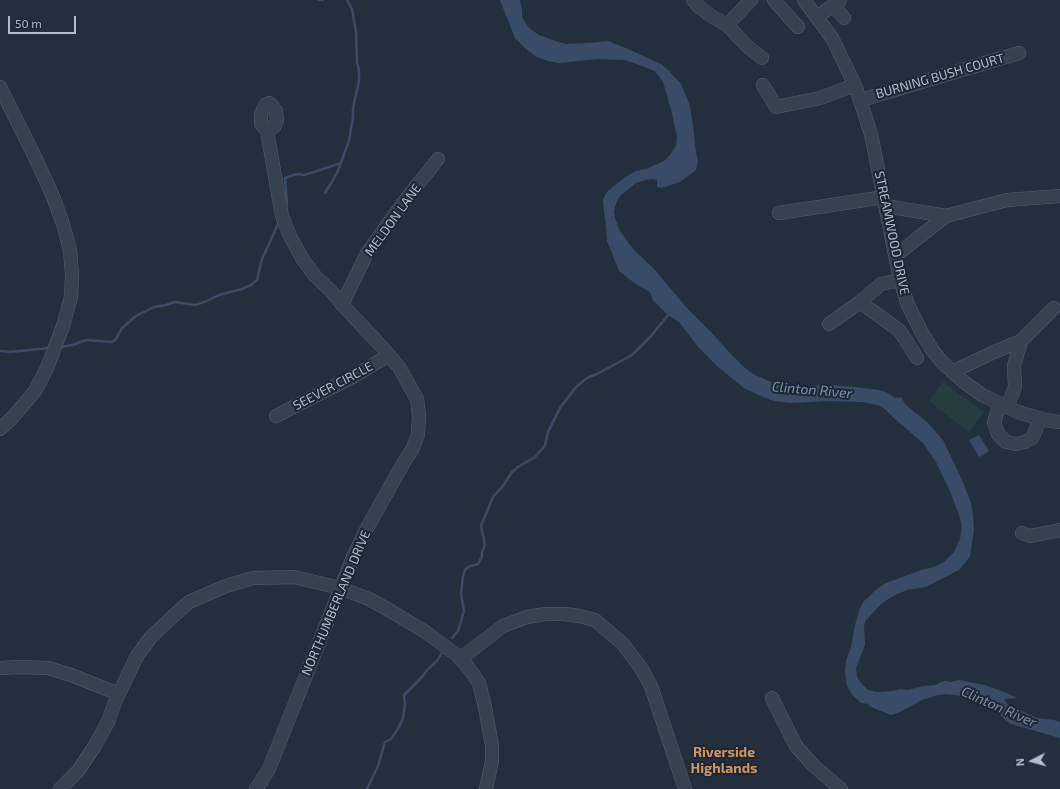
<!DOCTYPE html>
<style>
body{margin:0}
#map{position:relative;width:1060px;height:789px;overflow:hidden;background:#242f3e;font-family:"Exo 2",sans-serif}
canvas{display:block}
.north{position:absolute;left:1012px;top:741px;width:40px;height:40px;-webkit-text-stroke:3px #1d2633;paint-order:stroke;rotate:264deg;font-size:11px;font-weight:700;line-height:16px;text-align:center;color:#b4bcc9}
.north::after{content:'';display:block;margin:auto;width:14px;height:18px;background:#b4bcc9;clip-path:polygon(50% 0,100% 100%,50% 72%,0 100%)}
.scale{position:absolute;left:8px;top:16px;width:68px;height:18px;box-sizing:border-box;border:2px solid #b4bcc9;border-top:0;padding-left:5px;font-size:12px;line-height:14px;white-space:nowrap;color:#b4bcc9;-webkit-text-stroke:3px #1d2633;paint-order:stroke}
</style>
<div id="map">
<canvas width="1060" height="789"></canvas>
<div class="north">N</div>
<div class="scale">50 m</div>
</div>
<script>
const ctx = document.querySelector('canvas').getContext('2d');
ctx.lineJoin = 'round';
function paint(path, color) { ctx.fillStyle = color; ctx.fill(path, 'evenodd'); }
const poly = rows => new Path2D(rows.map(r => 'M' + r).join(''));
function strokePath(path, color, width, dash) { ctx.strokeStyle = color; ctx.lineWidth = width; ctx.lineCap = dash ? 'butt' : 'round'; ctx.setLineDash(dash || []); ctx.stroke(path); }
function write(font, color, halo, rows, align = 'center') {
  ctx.font = font + ' "Exo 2",sans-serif'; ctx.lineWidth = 4; ctx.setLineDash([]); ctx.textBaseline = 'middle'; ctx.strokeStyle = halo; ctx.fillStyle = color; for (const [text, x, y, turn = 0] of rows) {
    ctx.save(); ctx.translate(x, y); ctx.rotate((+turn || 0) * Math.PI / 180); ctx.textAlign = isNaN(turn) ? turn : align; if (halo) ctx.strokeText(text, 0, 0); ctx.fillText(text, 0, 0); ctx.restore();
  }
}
const green = poly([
 [943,382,984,412,969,432,929,401]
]);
const water = poly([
 [500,0,520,0,522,11,522,16,523,19,529,28,539,35,555,41,566,44,588,43,608,41,628,49,661,64,668,70,681,84,690,106,694,133,695,147,698,162,696,170,680,182,661,188,657,187,657,180,653,179,645,180,636,183,621,195,618,199,615,207,614,212,615,218,620,231,633,249,655,270,686,307,712,333,726,349,746,369,755,375,776,384,805,386,833,385,855,387,879,390,886,392,895,398,901,397,906,405,927,422,943,440,962,480,971,503,973,515,974,530,970,556,966,562,959,570,953,573,926,587,907,590,893,596,881,604,872,614,866,620,864,625,865,645,856,668,857,677,861,683,868,690,877,692,893,691,900,689,907,690,924,686,936,685,941,682,945,681,951,682,959,680,984,685,1007,693,1017,698,1004,699,1009,707,1011,707,1020,710,1037,718,1054,720,1060,722,1060,738,1011,724,1005,720,1000,714,963,696,946,694,938,695,922,700,900,712,891,715,871,707,868,704,861,703,853,696,847,686,845,672,846,661,851,647,855,625,860,608,864,601,871,595,874,591,886,583,921,570,934,567,944,562,954,552,960,539,962,526,959,515,950,491,936,462,923,443,895,419,886,410,880,406,872,404,862,402,828,401,790,403,774,401,763,397,744,388,717,366,698,347,679,322,668,315,653,300,650,292,637,285,619,271,607,241,606,225,603,204,603,200,606,193,609,190,625,177,636,171,646,169,664,161,670,155,676,146,677,136,675,128,672,113,663,82,655,71,634,63,624,60,597,59,559,63,548,61,537,57,527,50,515,38],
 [979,435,989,451,979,457,969,440]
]);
const stream = poly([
 [319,0,323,0],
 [325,193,337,173,349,141,353,117,353,108,359,81,359,70,357,63,356,32,352,9,347,0],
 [286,206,287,204,285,178,294,175,299,174,303,175,308,174,341,163],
 [60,347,73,345,86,340,112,342,116,339,122,328,136,316,154,307,166,305,175,302,195,305,207,301,219,295,242,289,251,285,257,280,262,259,279,222],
 [0,351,10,352,49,348],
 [452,638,458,631,464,611,461,594,463,576,465,570,468,567,478,564,482,556,482,552,485,545,481,526,493,497,503,486,512,472,518,467,535,457,542,449,545,445,548,432,560,408,576,387,587,378,597,374,632,355,651,336,668,315],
 [367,789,378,766,385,742,391,739,399,727,403,718,405,704,404,695,422,677,427,670,437,661,441,654]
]);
const minor = poly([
 [693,0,698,6,711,16,727,25,749,48,762,58],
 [774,0,798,27],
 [804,0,832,38,855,85,871,134,900,280,908,305,922,333,933,351,942,362,964,382,982,395,1018,412,1045,420,1060,422],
 [833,5,844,18],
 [817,17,840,0],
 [727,25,751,0],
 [763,85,776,107,820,98,855,85],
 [0,87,33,153,52,194,63,224,70,250,72,275,71,297,63,326,47,368,35,391,13,417,0,429],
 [861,100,1019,53],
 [885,206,946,216],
 [779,213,884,197],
 [895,256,946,216,1007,200,1060,196],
 [860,302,900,331,917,358],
 [342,305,367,253,406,199,438,159],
 [829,324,860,302,881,284,900,280],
 [952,372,994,352,1021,341],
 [1000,404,994,422,998,434,1006,442,1016,444,1025,442,1032,438,1036,430,1039,419],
 [1007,407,1015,387,1014,366,1021,341,1054,308],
 [276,416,356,375,389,355],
 [1022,533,1030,536,1060,530],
 [460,659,503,626,527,617,545,614,565,614,579,616,595,620,623,644,641,668,651,686,685,789],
 [0,668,21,667,48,668,71,675,119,694],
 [772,698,796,746,814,766,841,789],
 [60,789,78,771,94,747,108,722,115,702,137,656,151,637,171,618,189,602,226,586,253,578,294,577,340,588,369,599,389,610,427,633,458,656,468,667,479,683,485,707,492,746,492,761,486,789],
 [256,789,269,769,353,557,367,528,404,462,413,448,418,434,419,416,417,399,399,367,383,348,350,313,331,291,315,276,302,258,290,236,282,216,267,131,261,124,261,114,265,105,269,103,273,107,276,111,277,120,274,127,267,131]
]);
const streetNames = [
 ["BURNING BUSH COURT",940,76,-16],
 ["MELDON LANE",393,220,-54],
 ["STREAMWOOD DRIVE",892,233,78],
 ["SEEVER CIRCLE",333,386,-28],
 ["NORTHUMBERLAND DRIVE",336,603,-67]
];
const waterNames = [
 ["Clinton River",812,390,5],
 ["Clinton River",999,707,24]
];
const neighbourhoodNames = [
 ["Riverside",724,752],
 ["Highlands",724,768]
];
paint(green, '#263c3f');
paint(water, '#394c67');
strokePath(stream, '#394c67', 2.5);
strokePath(minor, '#565f6c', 14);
strokePath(minor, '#38414e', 13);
write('13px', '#b4bcc9', '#1d2633', streetNames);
write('italic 14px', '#7c92b1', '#1d2633', waterNames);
write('bold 14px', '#d59563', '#1d2633', neighbourhoodNames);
</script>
